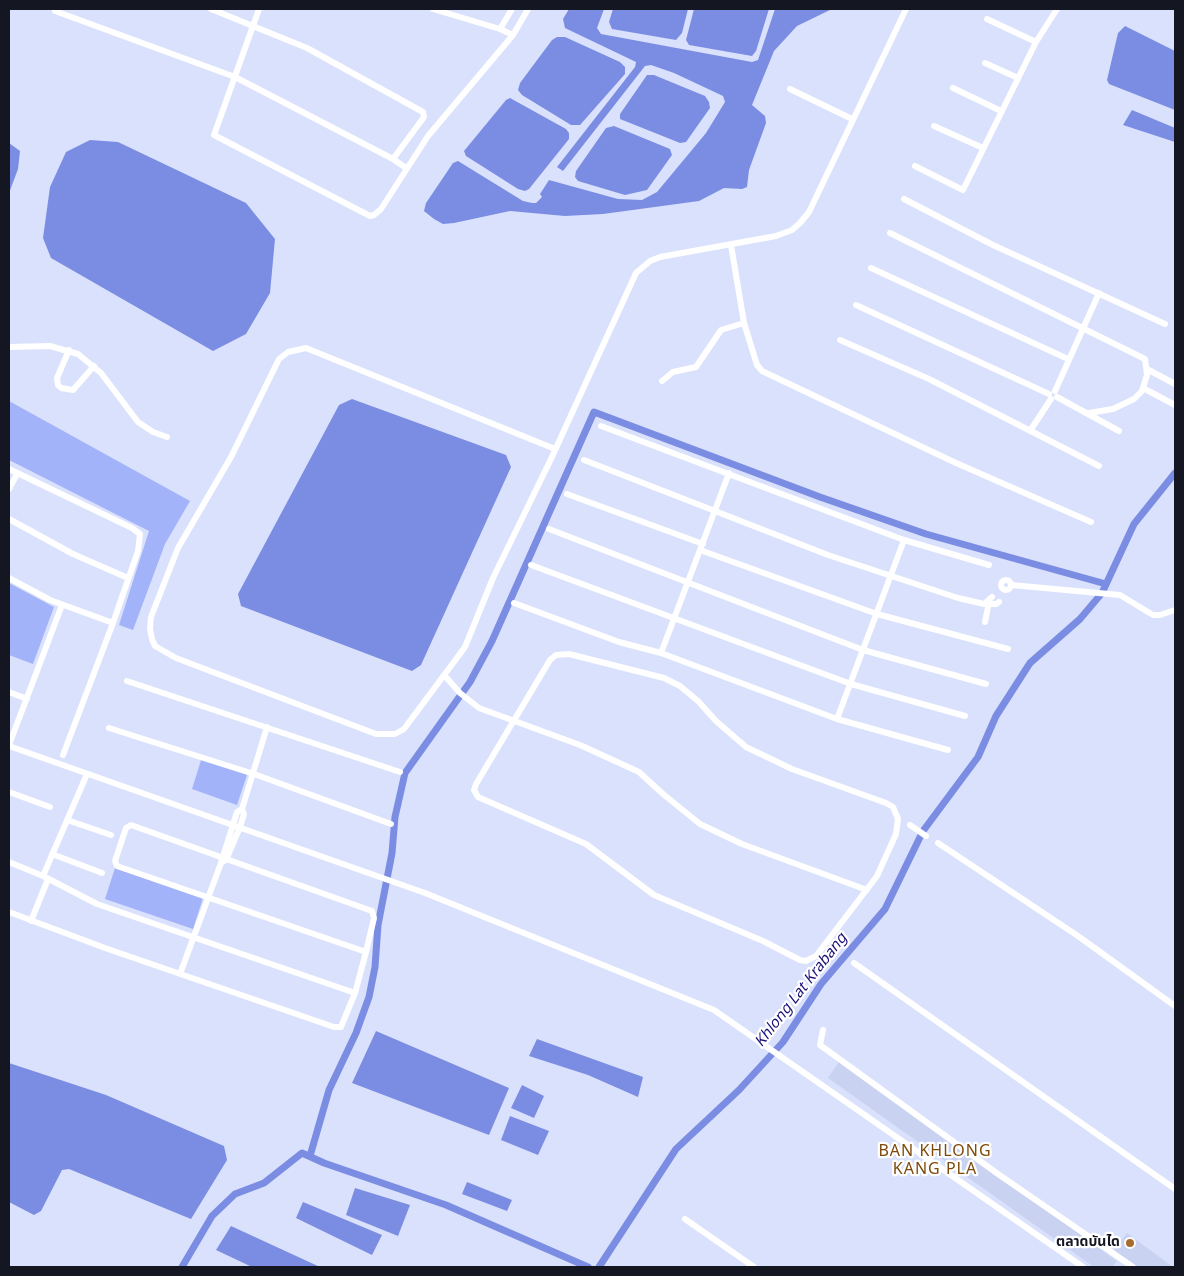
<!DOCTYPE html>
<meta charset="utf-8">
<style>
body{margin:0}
#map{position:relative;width:1184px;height:1276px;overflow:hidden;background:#dae1fc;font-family:Georgia,serif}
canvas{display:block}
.frame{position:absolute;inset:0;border:10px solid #141722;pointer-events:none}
</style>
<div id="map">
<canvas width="1184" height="1276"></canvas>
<div class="frame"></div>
</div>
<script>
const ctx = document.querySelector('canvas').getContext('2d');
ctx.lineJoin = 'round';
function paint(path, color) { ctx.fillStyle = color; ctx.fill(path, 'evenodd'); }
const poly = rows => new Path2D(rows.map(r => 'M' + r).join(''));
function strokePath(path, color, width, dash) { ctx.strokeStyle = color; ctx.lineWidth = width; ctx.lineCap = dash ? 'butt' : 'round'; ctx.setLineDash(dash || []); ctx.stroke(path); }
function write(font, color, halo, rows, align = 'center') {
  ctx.font = font + ' Georgia,"Noto Sans Thai",serif'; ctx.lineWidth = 4.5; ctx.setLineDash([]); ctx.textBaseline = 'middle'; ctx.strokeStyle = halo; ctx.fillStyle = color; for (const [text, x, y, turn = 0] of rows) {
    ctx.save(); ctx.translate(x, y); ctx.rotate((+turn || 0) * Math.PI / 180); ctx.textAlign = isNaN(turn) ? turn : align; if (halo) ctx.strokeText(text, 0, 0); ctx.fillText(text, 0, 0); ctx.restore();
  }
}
const built = poly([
 [840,1060,1117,1261,1112,1267,1094,1267,828,1078],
 [1127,1233,1173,1267,1129,1267,1111,1253]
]);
const green = poly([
 [9,401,190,501,165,544,133,630,119,625,149,531,9,460],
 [9,583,54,607,33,664,9,655],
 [202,757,248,772,237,805,192,789],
 [115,868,203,898,193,929,105,899]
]);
const water = poly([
 [569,9,604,9,597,28,601,34,752,62,758,60,775,9,832,9,797,26,774,51,752,105,765,116,766,123,749,170,747,187,742,189,724,188,699,201,603,214,565,216,510,211,454,223,443,224,434,219,424,211,426,203,453,163,458,161,523,201,532,203,536,203,542,197,540,194,549,180,618,199,642,200,657,192,706,133,725,102,723,96,674,73,651,65,645,66,563,171,557,167,635,67,636,62,565,28,563,19],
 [613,9,688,9,682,33,676,40,612,29,609,22],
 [694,9,769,9,756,51,752,56,689,45,686,40],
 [1125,26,1175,51,1175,110,1109,84,1107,80,1118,33],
 [557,37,565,37,620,62,625,67,625,74,580,125,571,125,522,95,518,90,520,83,552,40],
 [647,75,654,75,705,96,709,102,710,108,686,142,680,143,620,119,620,114],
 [510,98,566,129,569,133,569,139,529,189,525,191,518,189,466,156,464,151,506,100],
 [1132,110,1175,128,1175,142,1123,125],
 [614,126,670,149,672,155,647,190,625,195,578,181,575,177,576,171,606,128],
 [90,140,118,142,246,203,275,239,270,293,246,334,213,351,51,258,43,238,50,187,66,152],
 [9,143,20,151,18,169,9,193],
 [352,399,506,455,511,467,421,665,412,671,241,606,238,594,339,405],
 [376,1031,509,1088,489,1135,352,1083],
 [537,1039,643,1077,638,1097,588,1075,529,1056],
 [9,1063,106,1095,224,1146,227,1160,191,1219,69,1169,62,1170,41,1211,34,1215,9,1202],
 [522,1085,544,1096,534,1118,511,1108],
 [510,1116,549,1131,538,1155,501,1140],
 [467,1182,512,1200,507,1211,462,1194],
 [355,1188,410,1205,398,1236,346,1215],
 [303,1202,382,1235,372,1255,296,1218],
 [231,1226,320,1267,252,1267,216,1250]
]);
const canal = poly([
 [310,1156,329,1090,356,1033,369,997,375,967,378,925,392,853,395,817,405,773,470,682,492,641,594,412,820,497,926,534,1106,584],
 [182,1267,212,1216,235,1194,264,1183,302,1153,324,1163,446,1205,588,1267],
 [599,1267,676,1149,739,1090,783,1042,821,984,885,909,923,831,978,757,996,716,1030,663,1080,619,1102,593,1134,524,1175,473]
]);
const street = poly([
 [211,9,307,48,423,112,424,117,393,159],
 [259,9,214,135,370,216,374,215,381,209,428,136,513,35,528,9],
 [433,9,500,29,513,35],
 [55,11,235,77,393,159,406,168],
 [987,19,1036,42],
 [500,29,512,9],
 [985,63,1018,78],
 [953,88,1001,111],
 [790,89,852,119],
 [934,126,983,148],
 [915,166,963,190,1036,42,1057,9],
 [904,199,993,245,1165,324],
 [890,233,1145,359,1147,375,1142,391,1134,399,1113,409,1089,413],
 [731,245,744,323,757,365,762,371,956,463,1091,522],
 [871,268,1068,359],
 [856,305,1049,394],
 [840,340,929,379,1099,466],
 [9,347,50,346,78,354,101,373,138,422,153,432,167,437],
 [69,350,57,378,58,385,61,388,73,390,94,366],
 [1147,369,1175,384],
 [662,381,673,372,696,367,721,330,744,323],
 [1143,388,1175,405],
 [1055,391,1099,293],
 [1057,397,1119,431],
 [601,426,904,540,989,565],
 [1030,431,1051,399],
 [555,449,306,348,288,352,279,359,231,457,178,548,151,617,150,629,152,639,155,646,176,658,376,734,395,734,404,729,465,647,493,578,551,459,636,273,650,261,660,257,776,236,792,230,800,223,809,212,906,9],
 [584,460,828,555,958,598,984,604],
 [9,469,132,528,140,534,138,551,113,623,63,755],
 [9,489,17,474],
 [567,494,703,544],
 [9,519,73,554,128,578],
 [549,529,863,650,986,684],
 [700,550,877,614,1008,649],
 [531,565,851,684,965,716],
 [9,578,50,600,113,623],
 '1001 585a5 5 0 1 1 10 0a5 5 0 1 1-10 0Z',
 [1011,585,1120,595,1153,615,1160,615,1175,610],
 [992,597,984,604,996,604,999,602],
 [514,603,619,642,661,653,837,719,948,750],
 [985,622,989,602],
 [661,653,729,473],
 [569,654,664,678,680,686,698,701,716,721,746,747,792,769,886,803,893,807,898,819,896,834,877,876,816,956,806,961,800,960,763,941,654,895,586,844,478,797,474,790,476,784,550,660,556,655,569,654],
 [445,676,460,693,479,708,580,745,639,772,663,794,700,824,742,844,867,890],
 [127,681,400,772],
 [9,692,27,699],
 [837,719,904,540],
 [109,728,254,774,391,824],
 [9,745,62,605],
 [9,746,425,893,714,1010,1083,1267],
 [9,792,50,807],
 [242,809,237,812,221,863,226,860,240,827,244,814,242,809,267,727],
 [67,820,111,835],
 [910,825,926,836],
 [938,843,1078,936,1175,1006],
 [52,854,102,873],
 [9,862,43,876,97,904,355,993],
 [43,876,87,774],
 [9,912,105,948,334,1027,341,1027,355,993,366,952,374,918,372,911,131,825,126,828,115,861,117,866,366,952],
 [31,921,48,879],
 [854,963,1175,1189],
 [180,974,221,863],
 [823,1030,820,1045,998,1174,1133,1267],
 [685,1219,754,1267]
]);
const markers = [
 [1130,1243,5,"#a76b2e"]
];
const poiNames = [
 ["ตลาดบันได",1120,1243]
];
const waterNames = [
 ["Khlong Lat Krabang",802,991,-52]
];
const quarterNames = [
 ["BAN KHLONG",935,1153],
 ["KANG PLA",935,1171]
];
paint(built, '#c9d2f1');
paint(green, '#a2b3f9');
paint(water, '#7b8de3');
strokePath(canal, '#7b8de3', 7);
strokePath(street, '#fff', 6);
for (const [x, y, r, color] of markers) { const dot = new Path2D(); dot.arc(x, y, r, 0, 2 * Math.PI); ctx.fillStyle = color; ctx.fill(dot); strokePath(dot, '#fff', 2); }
write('bold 14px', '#141722', '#fff', poiNames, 'right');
write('italic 15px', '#190f75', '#fff', waterNames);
ctx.letterSpacing = '1px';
write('16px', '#7e4909', '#fff', quarterNames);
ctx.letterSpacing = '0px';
</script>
